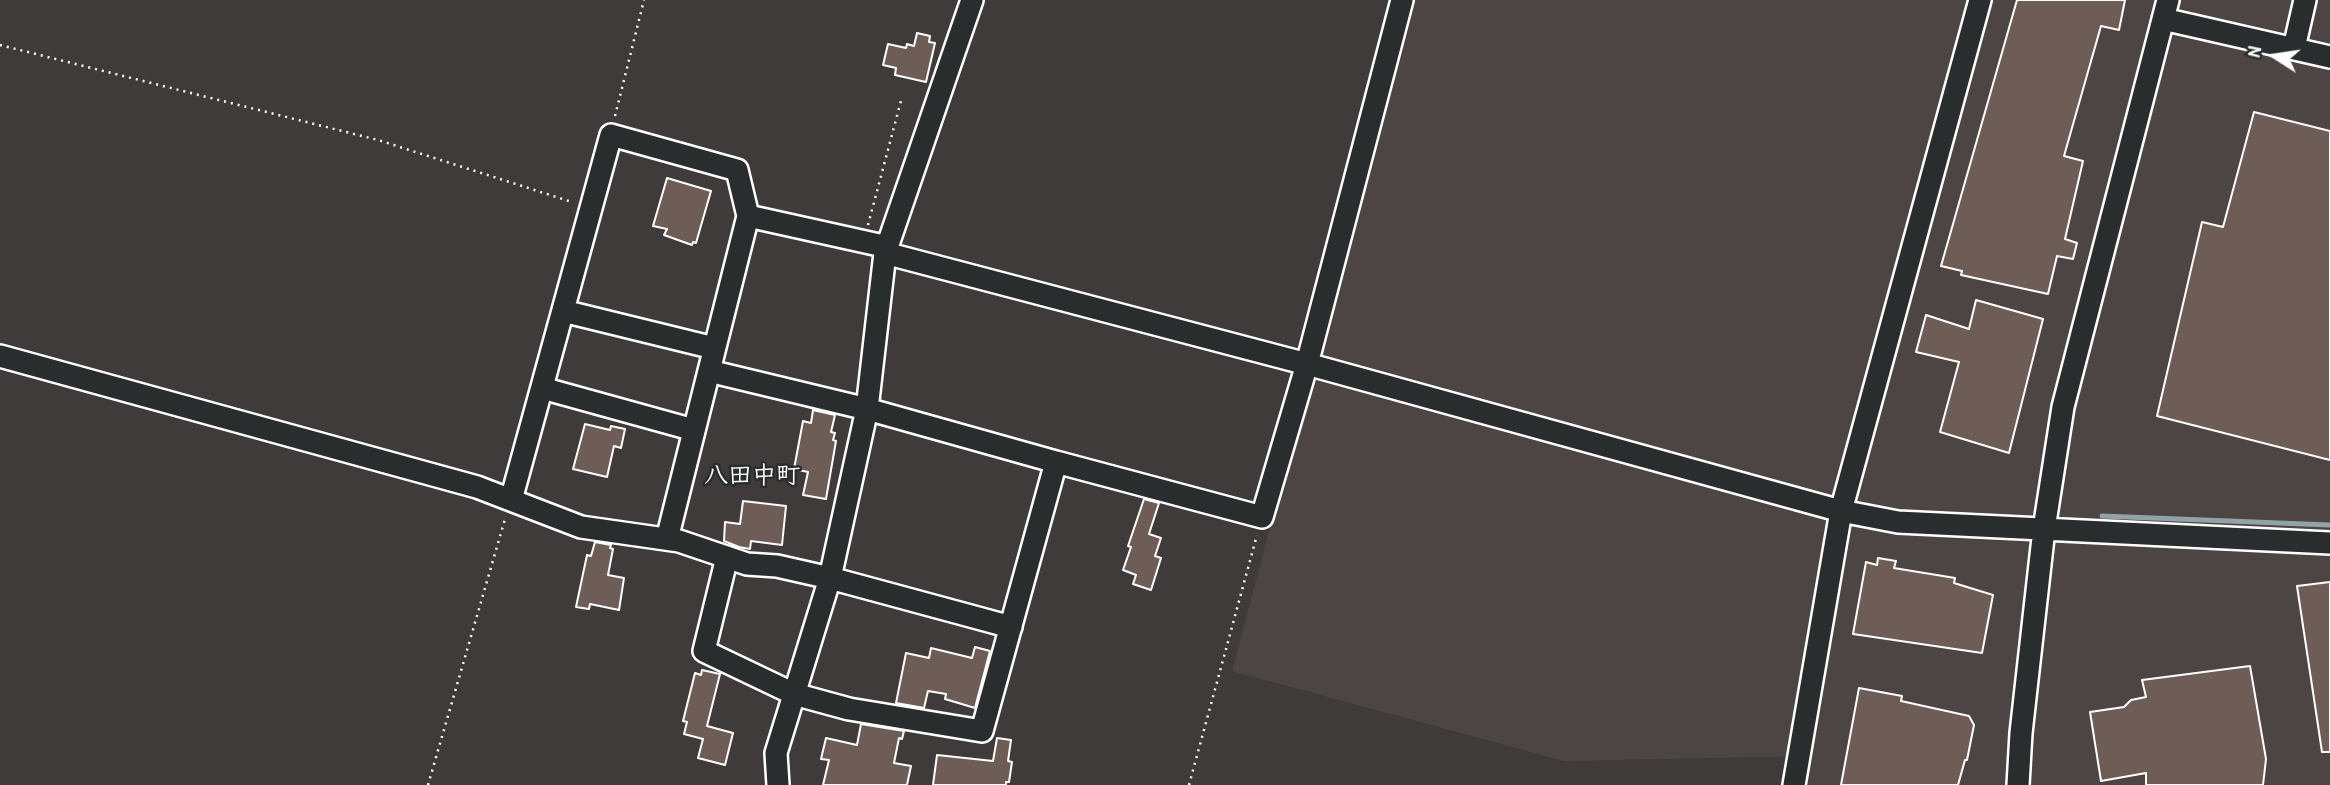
<!DOCTYPE html>
<meta charset="utf-8">
<style>
body{margin:0}
#map{position:relative;width:2330px;height:785px;overflow:hidden;background:#3e3b3a;font-family:"Patrick Hand",sans-serif}
canvas{display:block}
.north{position:absolute;left:2239px;top:21px;width:70px;height:70px;-webkit-text-stroke:5px #2a2d2e;paint-order:stroke;rotate:282deg;font-size:19px;font-weight:700;line-height:28px;text-align:center;color:#fff}
.north::after{content:'';display:block;margin:auto;width:24px;height:32px;background:#fff;clip-path:polygon(50% 0,100% 100%,50% 72%,0 100%)}
</style>
<div id="map">
<canvas width="2330" height="785"></canvas>
<div class="north">N</div>
</div>
<script>
const ctx = document.querySelector('canvas').getContext('2d');
ctx.lineJoin = 'round';
function paint(path, color) { ctx.fillStyle = color; ctx.fill(path, 'evenodd'); }
const poly = rows => new Path2D(rows.map(r => 'M' + r).join(''));
function strokePath(path, color, width, dash) { ctx.strokeStyle = color; ctx.lineWidth = width; ctx.lineCap = dash ? 'butt' : 'round'; ctx.setLineDash(dash || []); ctx.stroke(path); }
function write(font, color, halo, rows, align = 'center') {
  ctx.font = font + ' "Patrick Hand","Klee One",sans-serif'; ctx.lineWidth = 5; ctx.setLineDash([]); ctx.textBaseline = 'middle'; ctx.strokeStyle = halo; ctx.fillStyle = color; for (const [text, x, y, turn = 0] of rows) {
    ctx.save(); ctx.translate(x, y); ctx.rotate((+turn || 0) * Math.PI / 180); ctx.textAlign = isNaN(turn) ? turn : align; if (halo) ctx.strokeText(text, 0, 0); ctx.fillText(text, 0, 0); ctx.restore();
  }
}
const built = poly([
 [1410,0,2330,0,2330,785,1804,785,1809,756,1564,761,1232,671]
]);
const stream = poly([
 [2102,516,2330,525]
]);
const building = poly([
 [2017,0,2125,0,2119,30,2101,26,2064,156,2083,161,2065,239,2077,243,2073,259,2057,256,2048,294,1961,275,1962,271,1941,266,2017,0],
 [917,33,930,36,929,42,935,43,926,82,895,75,896,68,883,65,888,44,906,48,907,44,914,46,917,33],
 [2254,112,2330,131,2330,460,2157,416,2202,222,2223,227,2254,112],
 [667,178,711,191,696,243,693,242,692,245,664,235,667,229,653,226,667,178],
 [1976,300,2043,319,2009,453,1940,432,1959,362,1916,352,1926,315,1969,329,1976,300],
 [813,410,835,415,831,432,835,433,833,440,836,441,826,499,803,495,808,472,794,469,803,421,811,423,813,410],
 [585,424,610,430,611,426,625,429,621,448,614,446,607,477,573,469,585,424],
 [1144,499,1159,503,1149,534,1161,538,1155,556,1161,558,1151,590,1133,584,1136,575,1123,570,1131,547,1128,546,1144,499],
 [743,501,786,506,782,545,751,541,750,549,739,547,724,541,725,522,740,524,743,501],
 [595,542,611,545,610,548,613,549,608,575,624,578,619,610,590,604,589,609,576,607,587,555,591,556,595,542],
 [1878,558,1896,561,1894,568,1955,578,1954,583,1993,595,1982,653,1853,634,1866,562,1877,565,1878,558],
 [2330,582,2330,752,2322,752,2297,586,2330,582],
 [975,647,990,651,975,708,945,699,946,694,928,691,924,708,896,703,906,653,929,658,931,648,972,658,975,647],
 [2250,666,2266,759,2263,785,2146,785,2146,773,2101,781,2090,712,2124,707,2131,700,2146,697,2142,680,2250,666],
 [702,670,720,674,707,726,733,733,725,765,698,758,703,739,684,734,687,722,683,721,695,673,701,675,702,670],
 [1859,688,1902,696,1901,701,1969,716,1974,725,1967,760,1965,760,1958,785,1841,785,1859,688],
 [861,724,904,731,902,739,899,738,894,763,911,766,907,785,823,785,829,760,821,759,826,738,857,745,861,724],
 [997,738,1011,740,1008,761,1012,762,1009,782,1006,782,1006,785,933,785,937,755,993,761,997,738]
]);
const path = poly([
 [0,45,378,140,572,202],
 [615,116,644,0],
 [868,225,902,97],
 [428,785,505,519],
 [1189,785,1257,535]
]);
const minor = poly([
 [2163,19,2330,57],
 [2294,48,2305,0],
 [748,216,888,247],
 [885,253,1307,364,1841,511,1898,522,2330,543],
 [563,311,714,348],
 [0,356,477,487,581,527,679,541,747,564,777,566,830,578,1011,627],
 [542,388,694,430],
 [1056,462,1262,517,1307,364,1402,0],
 [511,500,611,135,737,170,748,216,709,371],
 [667,539,709,371,867,409,1056,462,982,731,849,709,794,694,704,651,727,557],
 [778,785,776,753,830,578,867,409,885,253,972,0],
 [1794,785,1841,511,1980,0],
 [2018,785,2021,733,2044,529,2063,407,2168,0]
]);
const quarterNames = [
 ["八田中町",752,477]
];
paint(built, '#4c4543');
strokePath(stream, '#91a3a5', 5);
paint(building, '#6e5c57');
strokePath(building, '#fff', 2);
strokePath(minor, '#fff', 26);
strokePath(path, '#fff', 2.5, [2, 5]);
strokePath(minor, '#2a2d2e', 21);
write('bold 24px', '#fff', '#2a2d2e', quarterNames);
</script>
